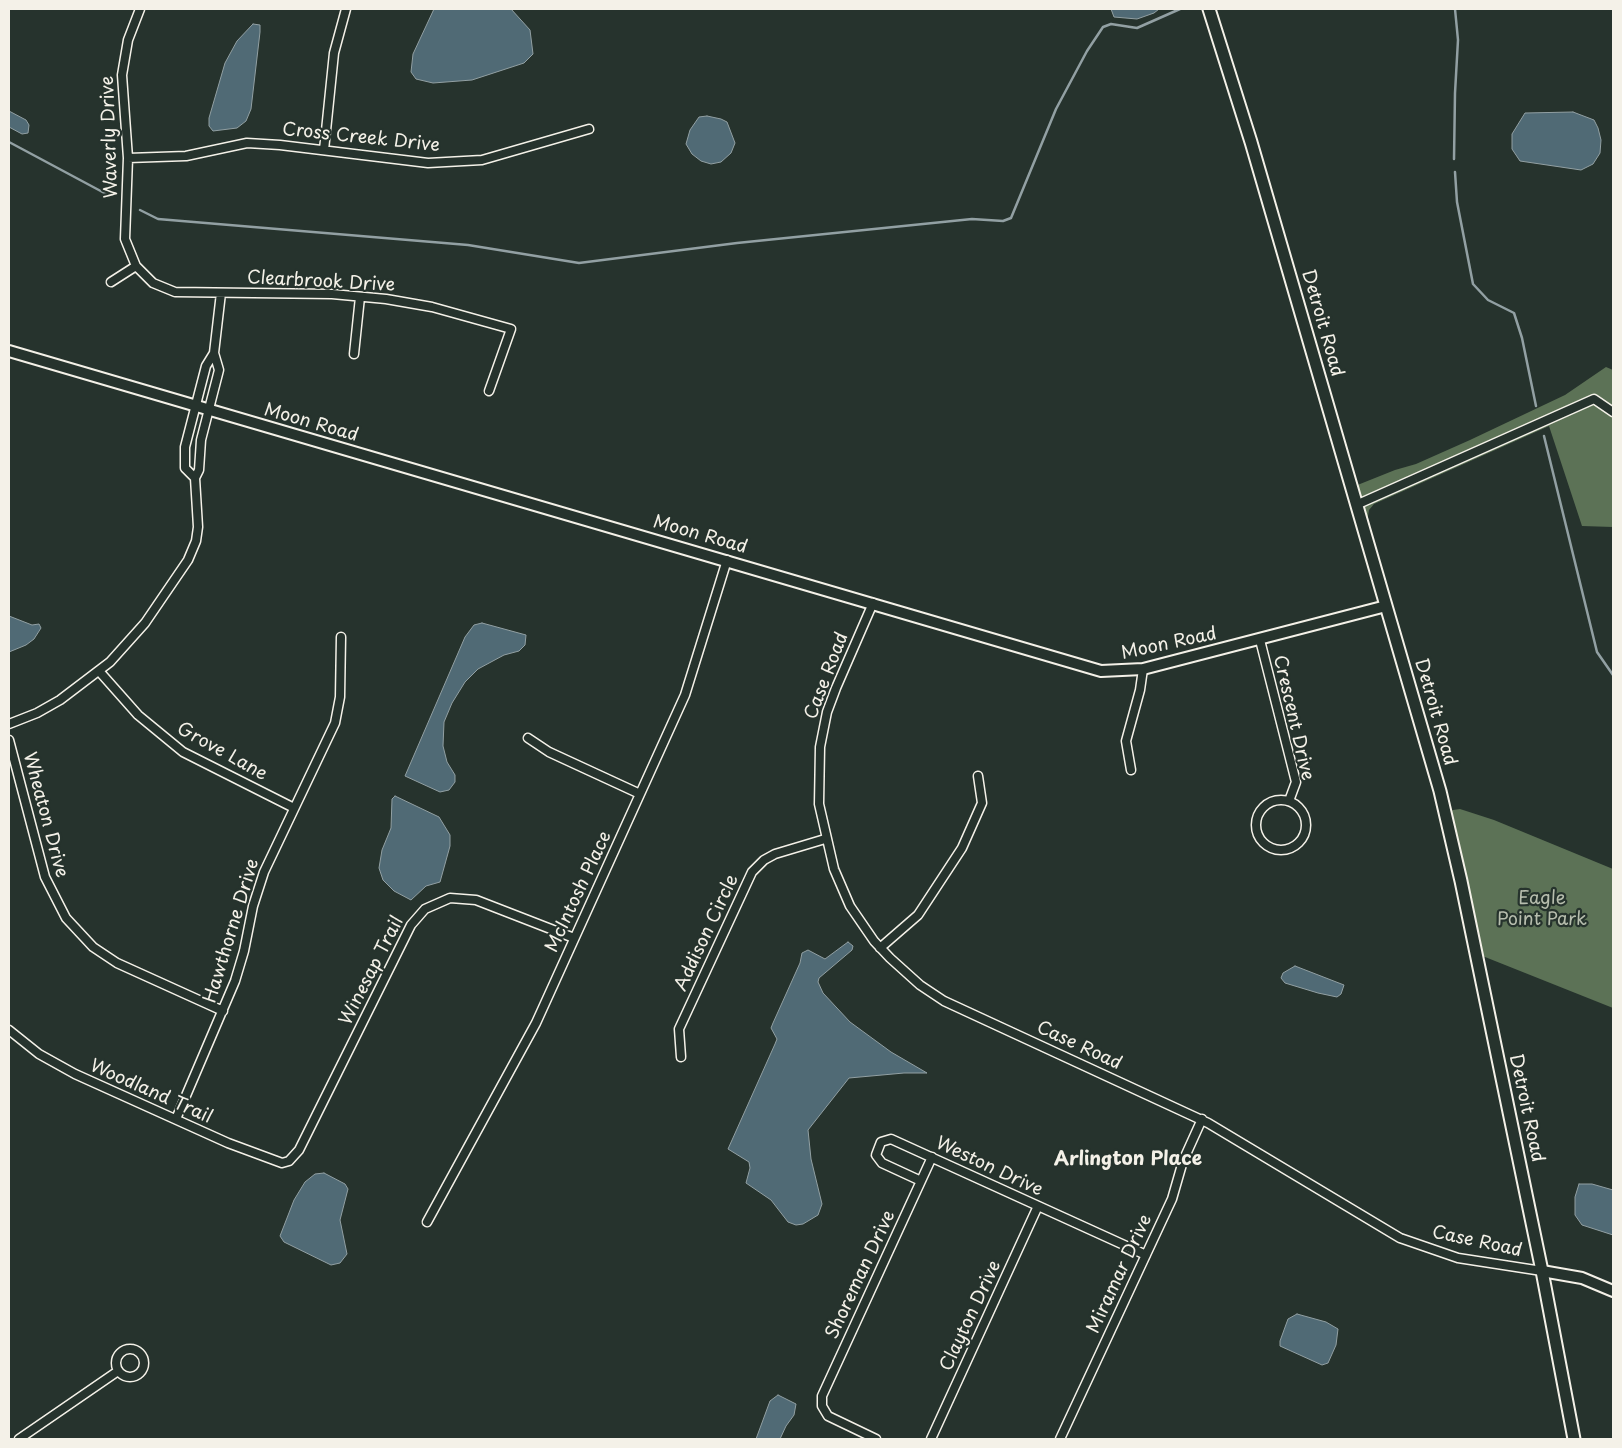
<!DOCTYPE html>
<style>
body{margin:0}
#map{position:relative;width:1622px;height:1448px;overflow:hidden;background:#26332d;font-family:"Playpen Sans",sans-serif}
canvas{display:block}
.frame{position:absolute;inset:0;border:10px solid #f4f1e8;pointer-events:none}
</style>
<div id="map">
<canvas width="1622" height="1448"></canvas>
<div class="frame"></div>
</div>
<script>
const ctx = document.querySelector('canvas').getContext('2d');
ctx.lineJoin = 'round';
function paint(path, color) { ctx.fillStyle = color; ctx.fill(path, 'evenodd'); }
const poly = rows => new Path2D(rows.map(r => 'M' + r).join(''));
function strokePath(path, color, width, dash) { ctx.strokeStyle = color; ctx.lineWidth = width; ctx.lineCap = dash ? 'butt' : 'round'; ctx.setLineDash(dash || []); ctx.stroke(path); }
function write(font, color, halo, rows, align = 'center') {
  ctx.font = font + ' "Playpen Sans",sans-serif'; ctx.lineWidth = 4.5; ctx.setLineDash([]); ctx.textBaseline = 'middle'; ctx.strokeStyle = halo; ctx.fillStyle = color; for (const [text, x, y, turn = 0] of rows) {
    ctx.save(); ctx.translate(x, y); ctx.rotate((+turn || 0) * Math.PI / 180); ctx.textAlign = isNaN(turn) ? turn : align; if (halo) ctx.strokeText(text, 0, 0); ctx.fillText(text, 0, 0); ctx.restore();
  }
}
const green = poly([
 [1606,367,1613,370,1613,527,1582,526,1549,426,1374,504,1369,510,1367,522,1355,486,1395,470,1416,464,1470,440,1565,395],
 [1460,809,1494,820,1613,869,1613,1008,1480,955,1449,813,1453,810]
]);
const water = poly([
 [434,9,511,9,530,30,533,54,524,63,472,80,433,83,416,79,411,72,413,54,434,9],
 [1111,9,1159,9,1154,13,1137,19,1114,17,1111,9],
 [253,24,260,25,260,32,251,109,246,121,237,128,213,131,209,126,209,118,225,63,237,41,253,24],
 [9,111,26,120,29,125,28,133,22,134,9,127,9,111],
 [1573,112,1594,120,1598,128,1601,140,1600,153,1593,164,1581,170,1520,161,1512,149,1512,134,1525,113,1573,112],
 [707,116,721,119,727,122,735,143,731,153,721,162,711,164,701,161,692,154,686,144,690,130,699,117,707,116],
 [9,616,32,625,39,624,41,628,34,639,26,645,9,652,9,616],
 [482,623,526,635,525,645,519,651,504,655,478,669,465,682,452,703,444,722,443,746,447,762,455,775,455,782,449,790,440,792,405,776,465,637,474,625,482,623],
 [395,796,439,817,450,835,450,846,440,882,426,886,411,900,394,891,383,880,379,868,382,850,391,828,392,799,395,796],
 [848,942,853,946,852,950,819,978,818,982,823,993,850,1022,891,1052,927,1073,904,1073,849,1078,808,1130,811,1159,822,1204,818,1215,803,1224,796,1225,788,1222,771,1200,746,1183,750,1168,749,1162,728,1149,775,1044,777,1039,771,1028,773,1023,800,963,802,953,808,950,825,959,848,942],
 [1295,966,1344,985,1341,994,1337,997,1318,993,1285,983,1281,978,1283,973,1295,966],
 [324,1173,345,1184,348,1189,340,1220,347,1254,340,1263,331,1265,284,1242,280,1236,294,1200,305,1182,315,1174,324,1173],
 [1579,1184,1592,1184,1613,1190,1613,1235,1582,1225,1575,1215,1575,1197,1579,1184],
 [1297,1314,1326,1322,1338,1329,1336,1345,1328,1363,1322,1365,1280,1346,1280,1341,1288,1319,1297,1314],
 [778,1395,796,1404,794,1415,786,1426,780,1439,756,1439,770,1401,778,1395]
]);
const stream = poly([
 [9,142,110,196],
 [1454,159,1455,93,1458,40,1455,9],
 [1455,172,1457,202,1473,284,1488,300,1514,313,1522,338,1536,406],
 [140,210,158,219,468,245,579,263,737,243,972,219,1003,221,1011,218,1056,109,1087,51,1103,27,1111,24,1137,28,1180,9],
 [1544,436,1597,652,1613,675]
]);
const street = poly([
 [140,9,128,40,122,75,128,158,125,239,136,266,153,283,175,292,332,294,386,299,432,307,511,329,489,391],
 [324,150,334,53,346,9],
 [128,158,186,156,247,143,280,145,428,163,482,160,589,129],
 [111,282,136,266],
 [354,354,360,297],
 [195,478,185,468,185,447,206,366,214,353],
 [1356,505,1594,399,1613,412],
 [873,603,836,688,827,712,820,747,819,804,834,869,850,906,874,941,890,958,920,985,944,1001,1208,1123,1400,1238,1458,1258,1542,1271],
 [1260,640,1296,782,1289,801],
 [99,671,138,715,183,752,294,808],
 [9,724,37,713,60,700,110,662,145,623,188,560,196,541,198,527,195,478,199,470,201,440,219,370,214,353,221,293],
 [528,738,549,752,640,794],
 [9,740,45,877,66,918,93,947,117,963,223,1011],
 [1131,770,1126,741,1140,690,1143,669],
 '1256 825a25 25 0 1 1 50 0a25 25 0 1 1-50 0Z',
 [880,948,918,915,962,848,982,803,978,776],
 [9,1030,39,1054,75,1074,228,1143,282,1163,289,1161,299,1150,411,925,425,909,450,898,476,900,574,938],
 [681,1057,679,1029,752,872,764,860,775,854,825,839],
 [176,1119,235,981,244,951,253,906,264,872,335,723,340,697,341,637],
 [921,1181,882,1163,876,1155,881,1142,891,1139,1146,1255],
 [427,1222,536,1023,685,695,727,560],
 '116 1363a14 14 0 1 1 28 0a14 14 0 1 1-28 0Z',
 [19,1439,118,1371],
 [876,1439,828,1416,822,1406,822,1396,932,1157],
 [931,1439,1038,1206],
 [1060,1439,1172,1199,1183,1161,1202,1119]
]);
const secondary = poly([
 [9,351,1101,671,1143,669,1386,606],
 [1542,1271,1582,1278,1613,1291]
]);
const primary = poly([
 [1209,9,1251,142,1440,791,1461,881,1542,1271,1574,1439]
]);
const streetNames = [
 ["Waverly Drive",110,137,-92],
 ["Cross Creek Drive",361,138,6],
 ["Clearbrook Drive",321,282,3],
 ["Detroit Road",1322,323,74],
 ["Moon Road",311,423,16],
 ["Moon Road",700,535,16],
 ["Moon Road",1169,644,-12],
 ["Case Road",827,676,-69],
 ["Detroit Road",1435,712,74],
 ["Crescent Drive",1293,718,77],
 ["Grove Lane",222,752,29],
 ["Wheaton Drive",45,815,75],
 ["McIntosh Place",579,892,-65],
 ["Hawthorne Drive",232,931,-73],
 ["Addison Circle",707,933,-65],
 ["Winesap Trail",372,971,-63],
 ["Case Road",1079,1046,25],
 ["Woodland Trail",151,1092,24],
 ["Detroit Road",1526,1108,78],
 ["Weston Drive",989,1167,25],
 ["Case Road",1477,1242,12],
 ["Miramar Drive",1120,1274,-65],
 ["Shoreman Drive",861,1275,-65],
 ["Clayton Drive",971,1316,-65]
];
const parkNames = [
 ["Eagle",1542,899],
 ["Point Park",1542,920]
];
const neighbourhoodNames = [
 ["Arlington Place",1128,1160]
];
paint(green, '#5c7256');
paint(water, '#506a75');
strokePath(water, '#92a0a3', 1);
strokePath(stream, '#92a0a3', 2.5);
strokePath(street, '#f4f1e8', 11);
strokePath(secondary, '#f4f1e8', 14);
strokePath(primary, '#f4f1e8', 15);
strokePath(street, '#26332d', 8);
strokePath(secondary, '#26332d', 10);
strokePath(primary, '#26332d', 11);
write('18px', '#f4f1e8', '#26332d', streetNames);
write('18px', '#b7beae', '#26332d', parkNames);
write('bold 19px', '#f4f1e8', '#26332d', neighbourhoodNames);
</script>
